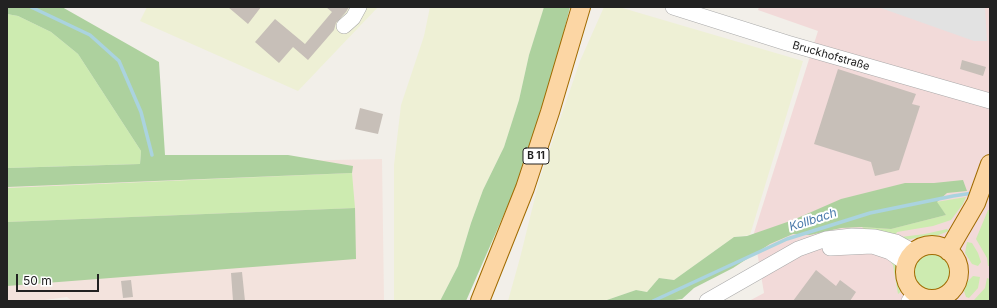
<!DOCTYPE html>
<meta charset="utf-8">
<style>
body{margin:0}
#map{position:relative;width:997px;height:308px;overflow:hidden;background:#f2efe9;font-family:Inter,sans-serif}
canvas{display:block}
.frame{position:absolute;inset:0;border:8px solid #222;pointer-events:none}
.scale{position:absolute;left:16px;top:274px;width:83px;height:18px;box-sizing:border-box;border:2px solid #222;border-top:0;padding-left:5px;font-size:12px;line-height:14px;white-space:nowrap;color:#222;-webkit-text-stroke:3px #fff;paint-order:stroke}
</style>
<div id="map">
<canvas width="997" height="308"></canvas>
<div class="frame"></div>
<div class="scale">50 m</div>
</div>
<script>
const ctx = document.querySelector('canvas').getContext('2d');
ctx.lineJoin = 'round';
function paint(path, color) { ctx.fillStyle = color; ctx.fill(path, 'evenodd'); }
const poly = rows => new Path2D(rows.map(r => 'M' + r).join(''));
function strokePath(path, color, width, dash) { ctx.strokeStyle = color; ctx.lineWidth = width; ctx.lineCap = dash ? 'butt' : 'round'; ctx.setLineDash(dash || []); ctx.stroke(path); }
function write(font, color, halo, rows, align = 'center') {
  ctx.font = font + ' Inter,sans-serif'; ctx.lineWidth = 4; ctx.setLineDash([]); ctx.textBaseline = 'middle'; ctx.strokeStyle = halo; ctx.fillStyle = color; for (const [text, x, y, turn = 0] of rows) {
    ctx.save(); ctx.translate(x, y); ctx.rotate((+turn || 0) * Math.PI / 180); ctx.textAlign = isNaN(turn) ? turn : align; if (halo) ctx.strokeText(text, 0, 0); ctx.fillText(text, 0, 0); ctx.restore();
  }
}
const commercial = poly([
 [759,7,990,7,990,301,749,301,764,293,754,233,818,31,758,10]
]);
const military = poly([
 [382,159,384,301,72,301,67,297,37,301,7,301,7,169,140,164]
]);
const farmland = poly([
 [147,7,378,7,298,91,140,21],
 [430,7,544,7,529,55,519,100,504,147,483,190,471,223,458,266,440,301,394,301,394,165,401,105,424,36],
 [604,7,619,7,803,61,750,235,734,237,674,280,659,278,647,292,636,290,604,301,508,301,520,258,539,181,580,61]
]);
const grass = poly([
 [7,14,18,16,51,32,78,54,141,151,140,164,7,168],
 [352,173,355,208,7,222,7,188],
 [966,197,963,204,951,220,933,226,897,232,895,236,866,231,862,227,891,229,946,215,936,202],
 [988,210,990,210,990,266,988,266,987,258,976,239],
 [947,229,949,231,936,236,928,236,905,240,901,237,925,234],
 [967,242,972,243,978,253,981,262,978,266,972,264,965,253],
 '912 270a20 20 0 1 1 40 0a20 20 0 1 1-40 0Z',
 [889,260,898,265,902,291,898,294,893,265],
 [973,276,980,277,978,288,969,298,966,297,963,288,966,283],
 [987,278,990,279,990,301,975,301,974,300,985,288]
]);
const forest = poly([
 [7,7,62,7,159,62,165,155,288,155,353,166,352,173,7,187,7,168,140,164,141,151,78,54,51,32,18,16,7,14],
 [544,7,570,7,555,67,515,189,466,301,440,301,458,266,471,223,483,190,504,147,519,100,529,55],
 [963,180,967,191,947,193,937,202,946,215,891,229,862,227,841,228,810,235,793,234,770,244,733,268,694,288,682,299,668,301,604,301,636,290,647,292,659,278,674,280,734,237,747,236,793,220,841,199,905,183,934,183],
 [355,208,356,259,7,286,7,222]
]);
const parking = poly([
 [878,7,985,7,987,41,974,41]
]);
const stream = poly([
 [31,7,90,35,119,61,141,112,152,155],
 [653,301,787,239,870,213,953,196,973,193]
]);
const building = poly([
 [228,7,261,7,248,24],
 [326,7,349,7,346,12,336,23,334,30,308,60,293,47,279,63,255,42,275,19,305,44,332,12],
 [962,60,986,67,983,76,960,69],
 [838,69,916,94,912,104,920,106,899,170,875,176,871,162,814,144],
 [360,108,383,114,378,134,355,129],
 [816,270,836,286,840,280,856,292,850,301,793,301],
 [242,272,245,301,233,301,231,273],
 [131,280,133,297,123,298,121,281]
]);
const minor = poly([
 [673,7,787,43,990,101],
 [344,26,353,18,359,7],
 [830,248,872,246,890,252,906,263],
 [707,301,798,249,826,239,852,236,875,237,896,242,914,252],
 [909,301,915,293]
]);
const major = poly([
 '905 272a27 27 0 1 1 54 0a27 27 0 1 1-54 0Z',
 [948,251,976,203,990,164],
 [480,301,525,188,550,112,581,7]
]);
const shields = [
 [536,156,26]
];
const shieldNames = [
 ["B 11",536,156]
];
const streetNames = [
 ["Bruckhofstraße",831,56,16]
];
const waterNames = [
 ["Kollbach",813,220,-18]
];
paint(commercial, '#f2dad9');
paint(military, '#f3e3dd');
paint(farmland, '#eef0d5');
paint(grass, '#cdebb0');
paint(forest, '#add19e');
paint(parking, '#e2e2e2');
strokePath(stream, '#aad3df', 3.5);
paint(building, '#c7bfb8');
strokePath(minor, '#a9a9a9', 16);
strokePath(major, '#a06b00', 20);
strokePath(minor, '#fff', 15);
strokePath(major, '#fcd6a4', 18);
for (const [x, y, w] of shields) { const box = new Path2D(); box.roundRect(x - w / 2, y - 8, w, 16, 3); ctx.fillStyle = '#fff'; ctx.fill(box); strokePath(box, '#222', 1); }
write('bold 10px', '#222', null, shieldNames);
write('11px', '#222', '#fff', streetNames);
write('italic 12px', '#4a7aab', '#fff', waterNames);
</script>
